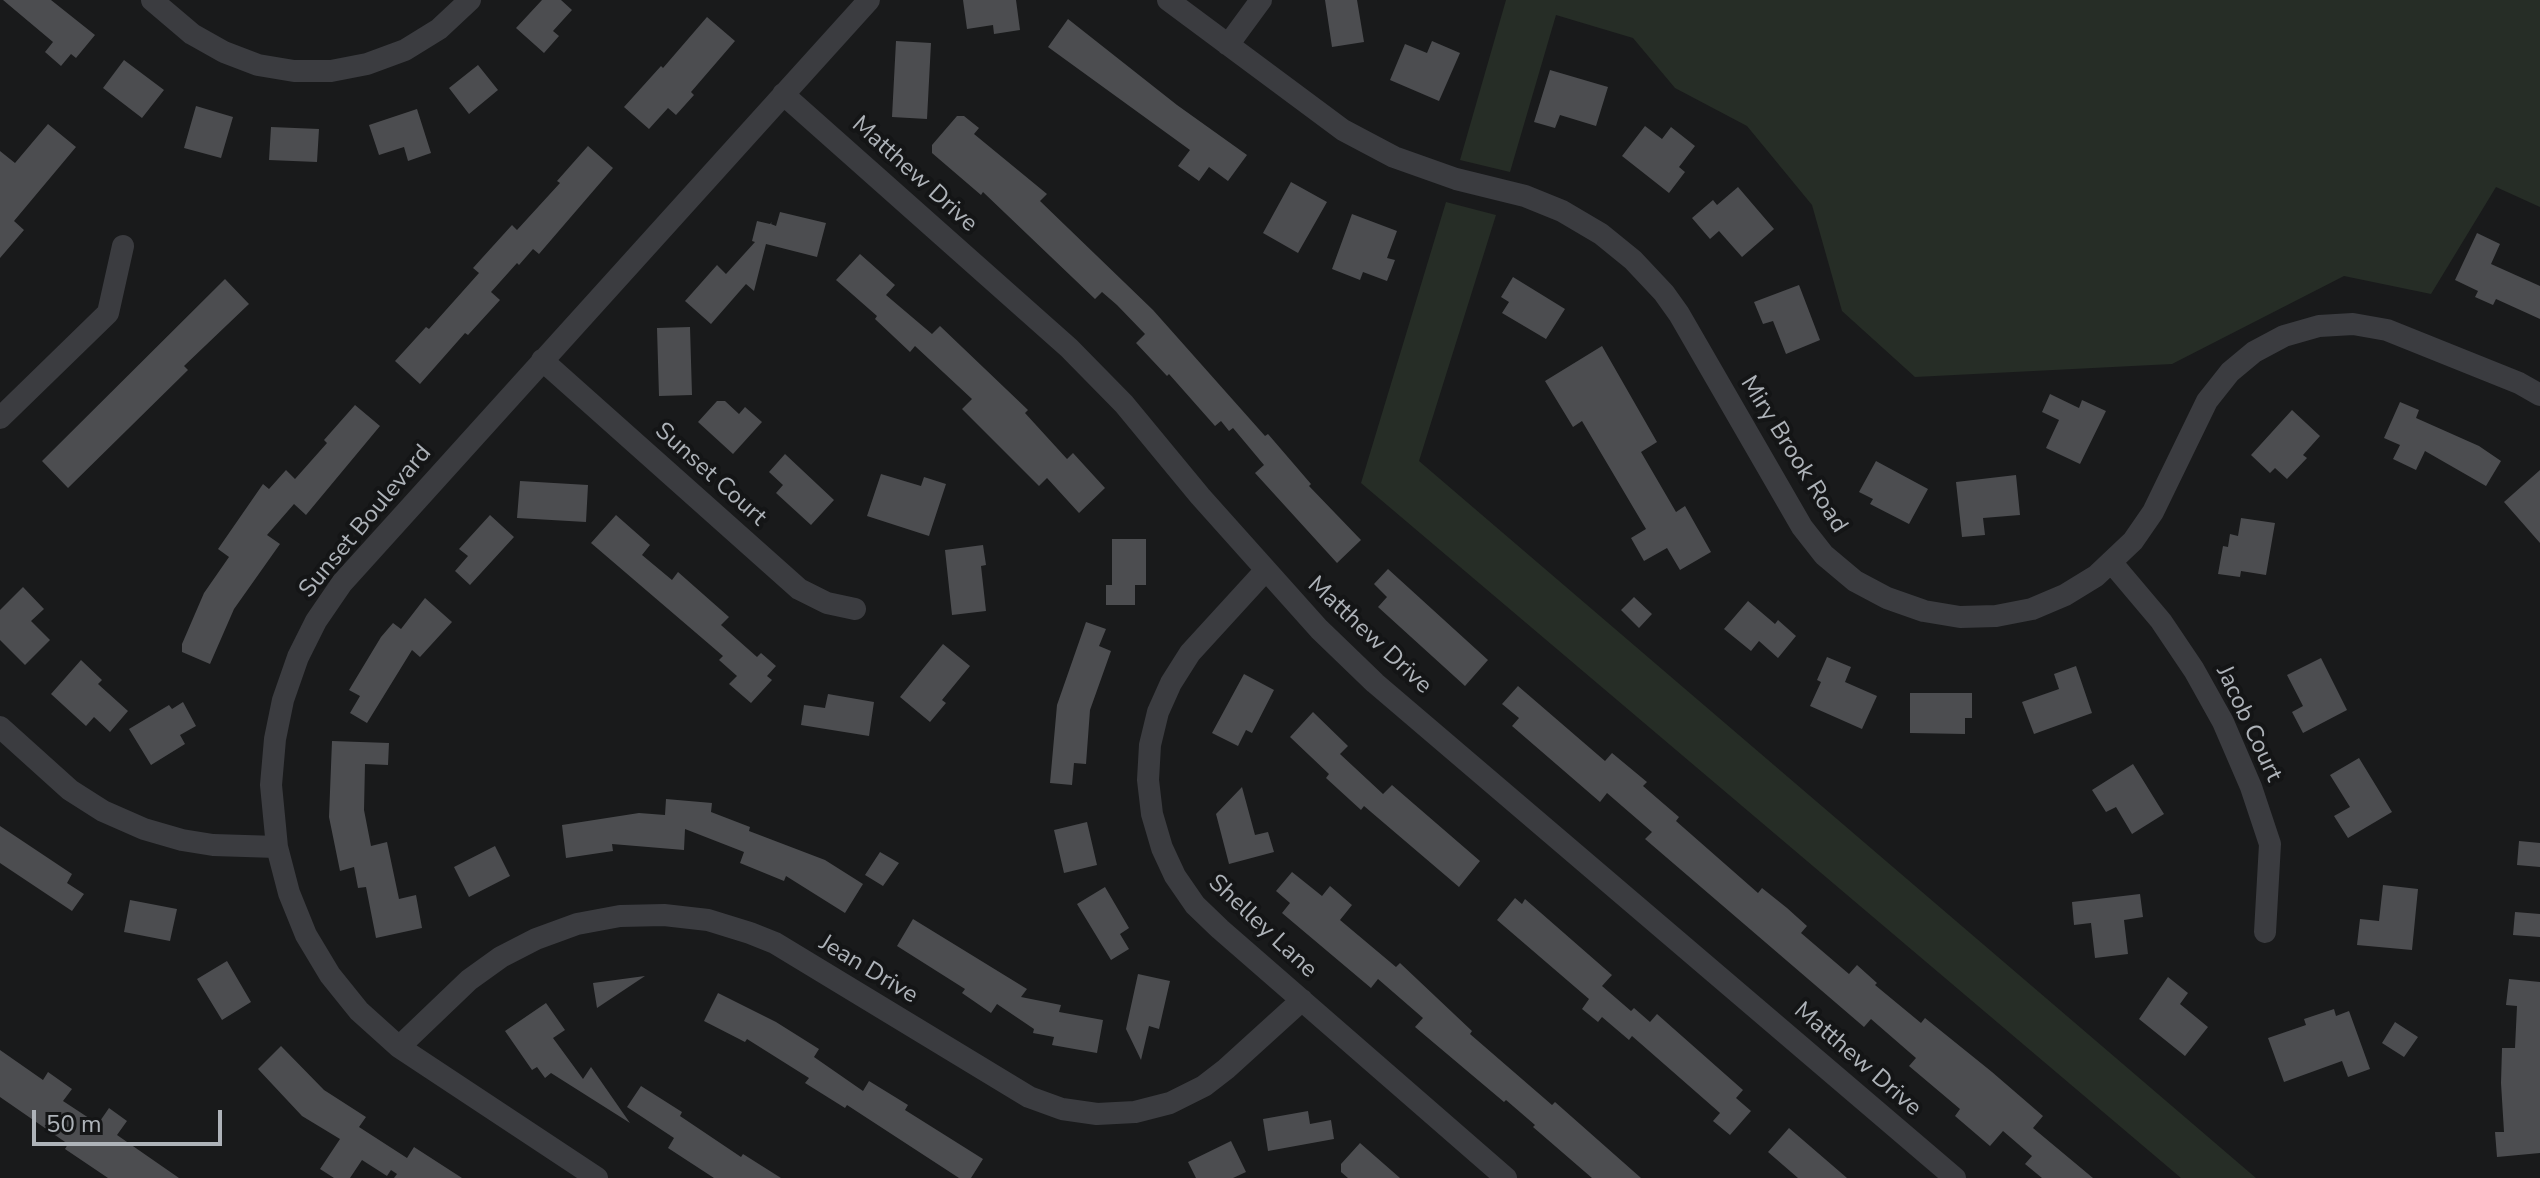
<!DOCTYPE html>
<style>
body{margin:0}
#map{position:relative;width:2540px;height:1178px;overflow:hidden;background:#191a1b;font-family:"Nunito Sans",sans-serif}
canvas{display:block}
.scale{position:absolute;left:32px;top:1110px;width:190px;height:36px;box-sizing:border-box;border:4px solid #aeb3b9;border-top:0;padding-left:10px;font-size:24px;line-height:28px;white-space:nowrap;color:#aeb3b9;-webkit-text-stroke:6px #141516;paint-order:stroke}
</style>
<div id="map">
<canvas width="2540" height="1178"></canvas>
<div class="scale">50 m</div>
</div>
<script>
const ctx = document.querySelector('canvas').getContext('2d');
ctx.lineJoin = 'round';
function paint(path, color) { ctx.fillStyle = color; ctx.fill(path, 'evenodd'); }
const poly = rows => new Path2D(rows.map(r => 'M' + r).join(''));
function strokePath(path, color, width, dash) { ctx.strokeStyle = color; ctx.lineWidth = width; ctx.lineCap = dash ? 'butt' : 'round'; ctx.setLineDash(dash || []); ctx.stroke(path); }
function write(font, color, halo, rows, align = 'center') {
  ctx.font = font + ' "Nunito Sans",sans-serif'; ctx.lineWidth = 8; ctx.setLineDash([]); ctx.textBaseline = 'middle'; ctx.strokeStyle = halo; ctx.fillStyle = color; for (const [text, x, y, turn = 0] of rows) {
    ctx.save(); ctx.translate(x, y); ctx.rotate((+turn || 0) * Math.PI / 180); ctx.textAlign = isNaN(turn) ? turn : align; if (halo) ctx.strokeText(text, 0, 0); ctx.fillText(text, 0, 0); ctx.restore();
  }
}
const green = poly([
 [1506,0,2540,0,2540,207,2496,187,2431,294,2344,276,2172,364,1915,377,1842,311,1812,205,1747,126,1675,88,1633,38,1556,15,1510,172,1460,160],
 [1446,202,1496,215,1419,461,2256,1178,2181,1178,1361,483]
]);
const building = poly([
 [3,0,51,0,95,35,76,58,71,54,61,66,45,52,53,42],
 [542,0,561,0,572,10,553,31,559,36,544,53,516,28],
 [963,0,1016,0,1020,30,994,34,993,25,967,29],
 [1325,0,1357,0,1364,42,1332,47],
 [707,17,735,41,691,92,694,95,676,115,668,108,649,129,624,107,661,66,663,68],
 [1068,19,1177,105,1247,155,1228,181,1209,167,1199,181,1178,166,1190,150,1048,47],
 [896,41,931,43,927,119,892,117],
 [1432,41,1460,53,1439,101,1390,80,1405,44,1427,53],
 [124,60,164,90,142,118,103,88],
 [478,65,498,90,469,114,449,88],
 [1550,70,1608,87,1596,126,1560,115,1555,128,1534,122],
 [196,106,233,117,221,158,184,148],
 [417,109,431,153,408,161,404,147,379,155,369,125],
 [957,116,964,116,979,128,974,134,1047,194,1040,201,1153,310,1265,436,1268,434,1311,484,1309,486,1361,540,1337,563,1255,473,1264,465,1233,428,1229,431,1221,421,1215,426,1169,374,1167,376,1136,343,1145,334,1117,305,1102,292,1095,299,983,192,981,195,932,153,932,145],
 [48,124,76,147,14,221,24,230,0,258,0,151,15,163],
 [1645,126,1662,139,1671,127,1695,146,1679,167,1685,172,1669,193,1622,156],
 [271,127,319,129,317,162,269,160],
 [588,146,613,168,539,254,533,249,519,265,517,263,491,292,500,300,468,335,465,333,420,384,395,361,426,327,429,329,479,273,473,268,512,225,517,230,560,183,557,181],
 [1291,182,1327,202,1298,253,1263,233],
 [1738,187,1774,229,1742,257,1719,231,1710,239,1692,218,1713,200,1717,205],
 [780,212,826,223,817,257,766,244,754,291,746,284,711,324,685,301,717,265,726,274,755,242,752,241,757,221,770,224,772,222,771,224,776,226],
 [1352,214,1397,231,1387,258,1395,260,1387,281,1363,272,1360,280,1332,269],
 [2477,233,2500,244,2491,264,2540,286,2540,319,2496,299,2493,305,2475,297,2478,291,2455,280],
 [860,254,895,285,886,295,932,334,940,326,1028,410,1025,413,1067,459,1073,453,1105,488,1079,513,1047,478,1039,486,962,409,972,399,915,346,910,352,875,319,877,316,836,280],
 [1513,277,1565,309,1546,339,1502,313,1509,302,1501,297],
 [225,279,249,304,184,366,188,370,68,488,42,461],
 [1799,285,1820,340,1786,354,1773,321,1763,324,1754,302],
 [690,327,692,395,659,396,657,328],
 [1602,346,1657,442,1641,452,1676,512,1685,506,1711,552,1680,570,1667,548,1644,561,1631,538,1646,529,1582,421,1573,427,1545,381],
 [2050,394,2079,408,2082,400,2106,411,2080,464,2046,448,2059,420,2042,412],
 [717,401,725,401,739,414,745,407,762,422,733,454,698,422],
 [2400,402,2419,410,2416,418,2479,446,2501,461,2486,486,2425,451,2416,470,2393,459,2400,445,2384,438],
 [355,405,380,426,306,515,294,504,267,535,280,544,234,609,210,664,182,652,182,644,204,593,229,557,218,549,263,484,269,489,286,470,295,479,327,443,324,440],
 [2292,410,2320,436,2303,455,2307,458,2287,479,2275,468,2270,473,2251,455],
 [785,454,834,500,811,525,776,493,783,485,769,472],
 [1876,461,1928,489,1909,524,1870,504,1873,499,1859,492],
 [2540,470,2540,543,2504,502],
 [881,474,921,486,924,477,946,484,929,536,867,516],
 [2016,475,2020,515,1983,518,1985,535,1962,537,1956,482],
 [520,481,588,485,586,522,517,518],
 [490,515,514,537,470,585,455,571,468,556,459,549],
 [616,515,650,545,642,555,672,580,678,572,729,617,721,625,757,657,761,653,776,666,767,676,772,680,751,703,729,684,737,676,719,660,723,656,591,543],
 [2241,518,2275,523,2266,575,2241,571,2240,577,2218,574,2223,546,2228,547,2230,534,2238,536],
 [1112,539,1146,539,1146,585,1135,585,1135,605,1106,605,1106,585,1112,585],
 [983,545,986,565,981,566,986,611,952,615,945,550],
 [1388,569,1488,660,1465,686,1378,607,1387,597,1374,584],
 [23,587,44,609,31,621,50,640,25,665,0,640,0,610],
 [1634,597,1652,614,1639,628,1621,610],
 [425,598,452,622,420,657,412,650,367,723,350,713,360,696,349,690,381,637,393,623,401,629],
 [1748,601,1775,624,1778,620,1796,636,1778,658,1759,641,1751,651,1724,629],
 [1086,622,1106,629,1099,646,1111,651,1090,710,1086,764,1074,763,1072,785,1050,783,1057,705],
 [943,644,970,666,942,700,946,703,930,722,900,697],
 [1827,657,1851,667,1845,682,1877,696,1862,729,1810,706,1821,682,1817,680],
 [2321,658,2347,710,2303,733,2292,712,2303,706,2287,675],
 [81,660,102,680,98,684,128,711,110,732,94,717,86,726,51,694],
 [2076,666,2092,713,2034,734,2022,702,2059,689,2054,674],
 [1244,674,1274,690,1252,733,1246,730,1238,746,1212,733],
 [1518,686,1605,761,1612,753,1647,782,1643,786,1679,817,1676,821,1758,893,1762,888,1787,908,1807,926,1801,933,1849,974,1857,965,1877,983,1875,985,1921,1023,1925,1018,1992,1072,2043,1116,2033,1128,2093,1178,2042,1178,2025,1164,2032,1156,2003,1131,1990,1146,1955,1116,1960,1109,1909,1066,1916,1058,1871,1019,1864,1027,1645,839,1652,832,1607,793,1600,802,1512,726,1519,718,1502,704],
 [1910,693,1972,693,1972,718,1965,718,1965,734,1910,733],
 [828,694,874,702,869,736,801,725,804,705,825,708],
 [183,702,196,726,180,735,185,744,151,765,129,729,169,705,172,709],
 [1313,712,1348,746,1340,754,1383,794,1392,785,1480,861,1459,887,1364,806,1361,810,1326,778,1329,774,1290,737],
 [332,741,389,743,388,765,365,764,364,810,371,846,387,842,399,899,416,895,422,928,376,938,366,887,358,888,354,867,340,871,329,817],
 [2359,758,2392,812,2348,838,2334,816,2350,807,2330,775],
 [2133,764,2164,814,2132,834,2116,807,2106,812,2092,790],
 [1242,787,1255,835,1268,832,1274,852,1229,864,1216,814],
 [666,799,712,803,711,812,750,827,749,831,825,860,863,884,845,913,786,876,784,881,740,863,744,852,685,829,684,850,612,844,613,851,566,858,562,825,639,813,665,815],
 [1087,822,1097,865,1064,873,1054,830],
 [0,826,72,874,67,883,84,894,72,911,0,863],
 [2519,841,2540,843,2540,867,2517,865],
 [495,846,510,876,469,897,454,867],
 [880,852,899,863,883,886,865,875],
 [1292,872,1322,896,1330,886,1352,905,1340,920,1396,967,1400,963,1472,1031,1470,1034,1552,1105,1555,1102,1641,1178,1592,1178,1533,1127,1535,1125,1506,1100,1504,1102,1415,1027,1423,1018,1378,979,1371,988,1282,913,1290,903,1276,891],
 [2383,885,2418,889,2412,950,2357,945,2360,919,2379,921],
 [1105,887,1129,928,1120,934,1129,949,1111,960,1077,904],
 [2140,894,2143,917,2124,920,2128,954,2095,958,2091,923,2074,925,2072,902],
 [1515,898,1522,904,1525,899,1612,975,1602,986,1631,1011,1634,1008,1650,1022,1657,1014,1743,1090,1736,1098,1751,1111,1730,1135,1713,1121,1720,1113,1632,1036,1629,1040,1602,1017,1598,1022,1582,1009,1589,999,1497,920],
 [130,900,177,909,170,941,124,932],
 [2515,912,2540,914,2540,937,2513,935],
 [913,919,1027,989,1021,997,1061,1005,1059,1012,1103,1020,1097,1053,1052,1045,1054,1037,1033,1033,1034,1029,997,1004,991,1013,962,993,965,989,897,946],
 [227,961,251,1002,222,1020,197,979],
 [1138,974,1170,981,1159,1029,1149,1026,1141,1060,1126,1029],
 [645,976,597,1008,593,983],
 [2168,977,2188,993,2180,1004,2208,1027,2185,1056,2139,1019],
 [2509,979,2540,982,2540,1153,2497,1157,2495,1132,2504,1132,2501,1083,2502,1048,2515,1048,2517,1006,2506,1005],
 [718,993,776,1022,819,1049,814,1057,863,1091,869,1081,908,1105,905,1110,983,1159,971,1178,959,1178,847,1105,845,1108,805,1083,809,1078,747,1039,745,1042,704,1021],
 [546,1003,565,1030,553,1038,583,1079,591,1067,630,1123,551,1073,545,1078,537,1067,532,1070,505,1031],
 [2334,1009,2336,1016,2349,1011,2370,1069,2348,1077,2342,1061,2284,1082,2268,1038,2306,1025,2304,1019],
 [2395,1022,2418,1037,2404,1057,2382,1043],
 [281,1046,324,1090,366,1117,359,1127,407,1158,414,1147,462,1178,394,1178,397,1174,391,1170,387,1176,362,1160,350,1178,334,1178,320,1169,340,1139,302,1116,258,1069],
 [0,1050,43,1080,48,1072,72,1089,63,1101,98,1124,109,1108,127,1121,117,1135,179,1178,108,1178,65,1149,68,1144,0,1097],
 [641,1086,682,1112,680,1116,741,1157,743,1154,781,1178,714,1178,668,1148,674,1138,627,1107],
 [1308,1111,1310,1124,1331,1120,1334,1139,1268,1151,1263,1119],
 [1789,1128,1847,1178,1798,1178,1768,1152],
 [1231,1141,1246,1172,1233,1178,1196,1178,1188,1162],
 [1360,1143,1400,1178,1348,1178,1341,1172,1341,1164]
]);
const street = poly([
 [152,0,192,34,224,52,258,65,294,71,331,71,367,64,405,50,439,29,470,0],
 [1168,0,1343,130,1394,157,1456,179,1525,196,1562,211,1601,234,1633,260,1664,293,1679,314,1802,527,1824,555,1855,581,1887,598,1924,611,1960,617,1996,616,2032,609,2065,595,2096,576,2133,541,2153,512,2207,401,2230,372,2254,352,2284,336,2319,326,2353,324,2387,330,2519,383,2540,395],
 [1228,45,1261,0],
 [783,94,1069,348,1124,404,1200,496,1319,629,1375,683,1955,1178],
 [542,360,799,589,827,603,855,609],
 [0,418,108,313,123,246],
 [2112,563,2161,621,2194,670,2223,722,2251,787,2270,844,2265,932],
 [1265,571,1190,653,1171,683,1158,712,1150,745,1148,780,1152,814,1162,848,1175,876,1195,905,1220,929,1506,1178],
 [0,727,70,790,103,811,144,829,182,840,213,845,277,847],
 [399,1047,469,980,501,957,536,939,577,924,620,916,664,915,708,920,750,933,775,943,1029,1097,1062,1109,1097,1114,1135,1112,1170,1103,1204,1086,1226,1069,1302,1000],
 [597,1178,399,1047,359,1011,330,975,306,935,289,893,277,847,271,785,275,739,283,700,298,657,316,621,342,583,869,0]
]);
const streetNames = [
 ["Matthew Drive",914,175,42],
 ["Miry Brook Road",1793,455,58],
 ["Sunset Court",710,475,42],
 ["Sunset Boulevard",366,522,-50],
 ["Matthew Drive",1369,636,43],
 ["Jacob Court",2248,724,65],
 ["Shelley Lane",1262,927,43],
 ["Jean Drive",868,970,31],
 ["Matthew Drive",1857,1060,41]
];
paint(green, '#262d26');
paint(building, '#4c4d50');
strokePath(street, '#3b3c40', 22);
write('24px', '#aeb3b9', '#141516', streetNames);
</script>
